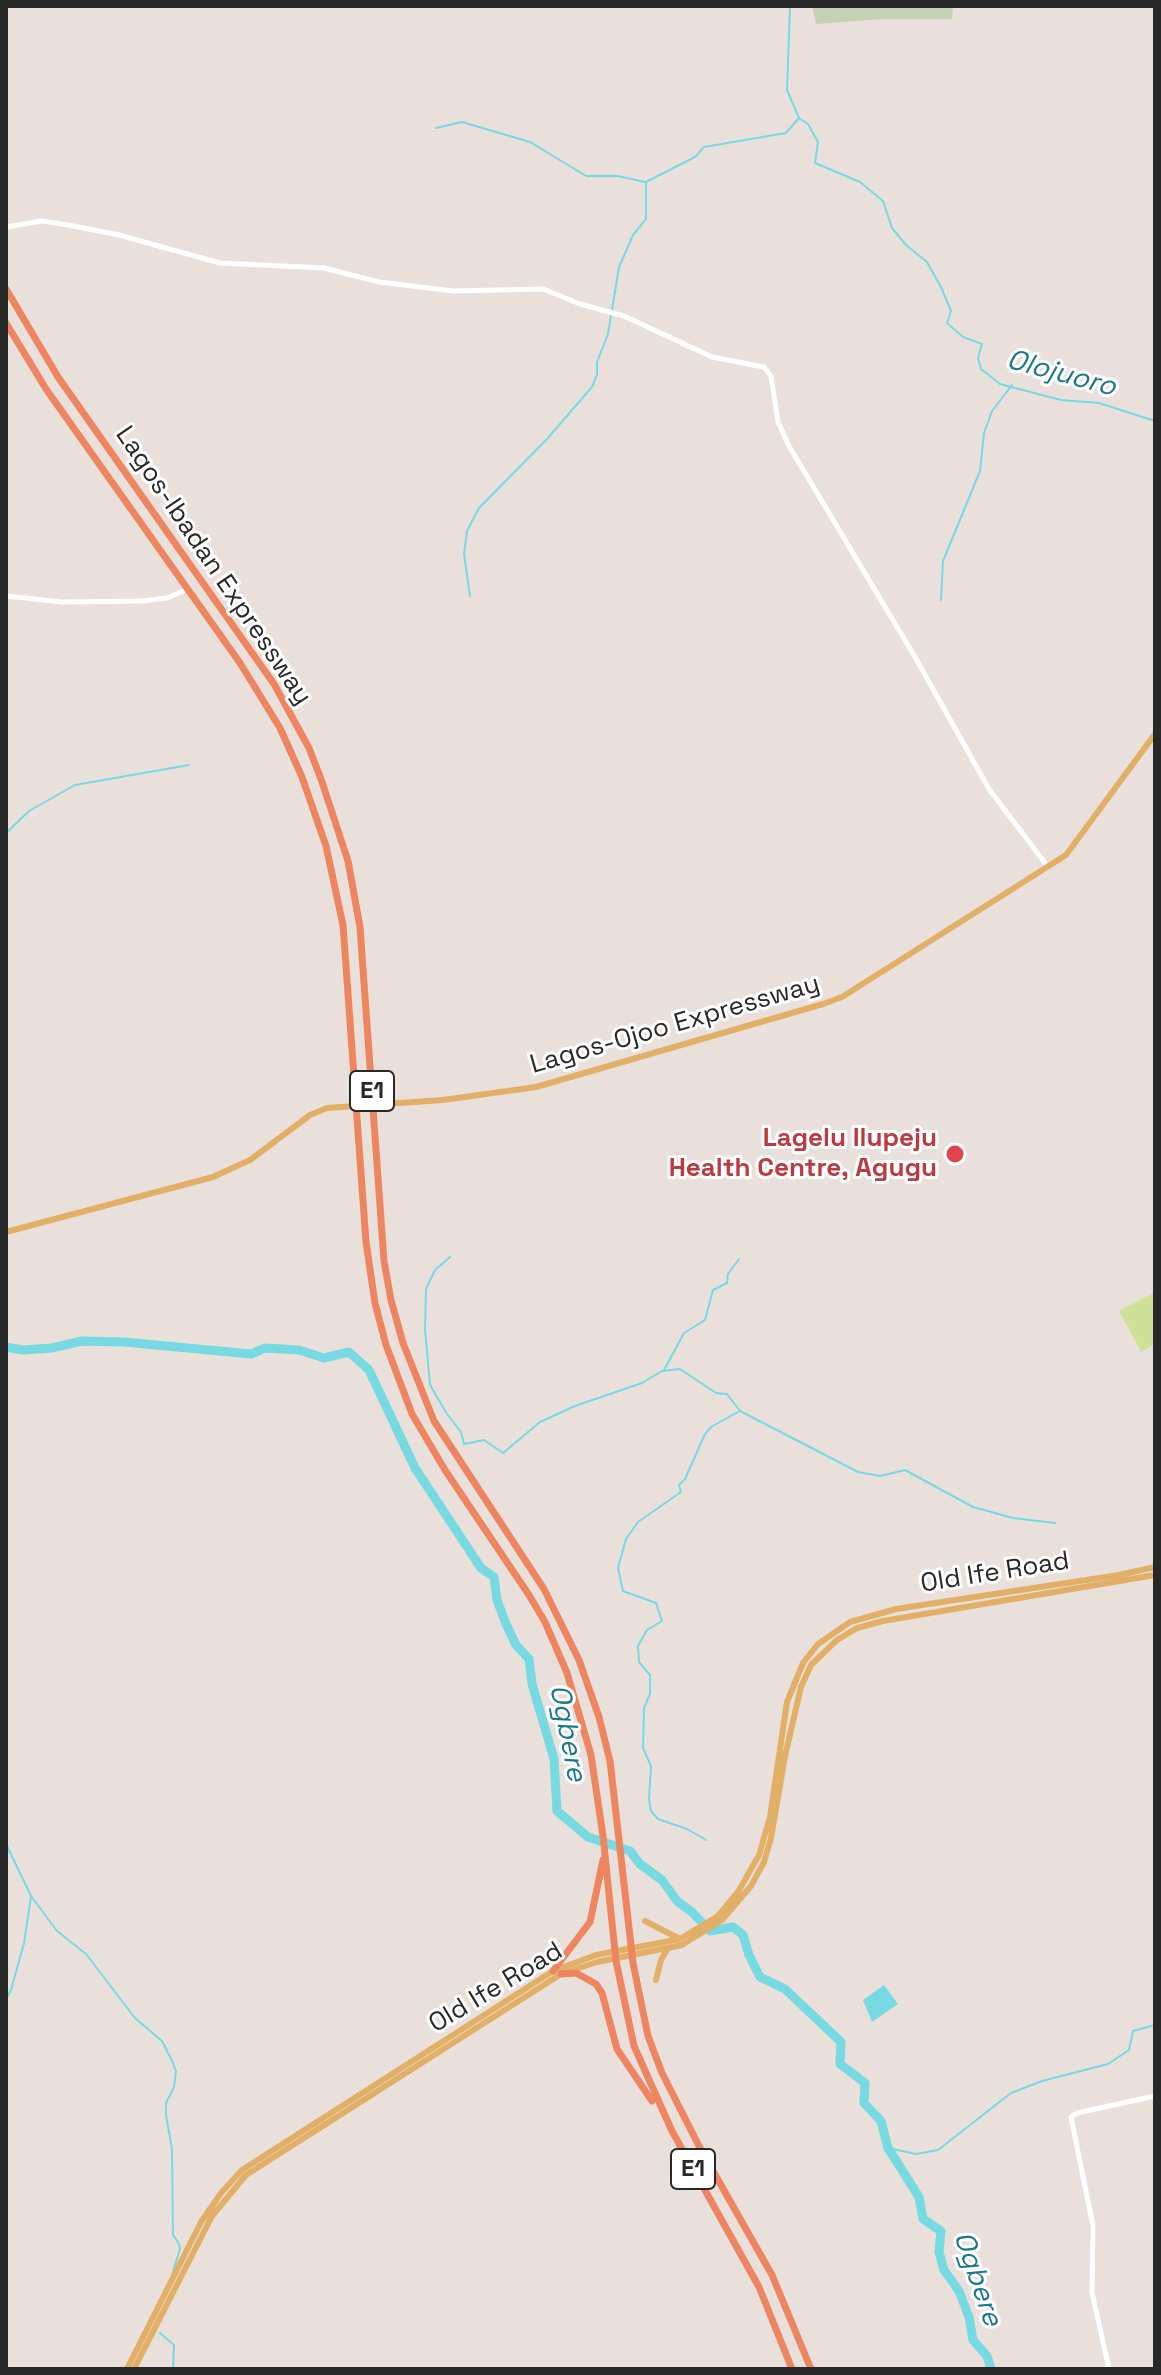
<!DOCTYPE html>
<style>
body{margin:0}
#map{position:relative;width:1161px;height:2375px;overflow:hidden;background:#e9e0db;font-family:"Space Grotesk",sans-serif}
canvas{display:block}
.frame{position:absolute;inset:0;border:8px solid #282828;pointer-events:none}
</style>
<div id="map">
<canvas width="1161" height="2375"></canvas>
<div class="frame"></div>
</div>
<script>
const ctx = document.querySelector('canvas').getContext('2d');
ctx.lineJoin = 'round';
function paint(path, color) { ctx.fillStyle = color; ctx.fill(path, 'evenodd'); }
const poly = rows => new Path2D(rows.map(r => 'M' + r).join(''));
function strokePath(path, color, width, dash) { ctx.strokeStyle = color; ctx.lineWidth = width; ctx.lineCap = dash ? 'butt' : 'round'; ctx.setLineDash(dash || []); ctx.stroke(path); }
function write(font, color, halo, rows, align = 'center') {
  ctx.font = font + ' "Space Grotesk",sans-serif'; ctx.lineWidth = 6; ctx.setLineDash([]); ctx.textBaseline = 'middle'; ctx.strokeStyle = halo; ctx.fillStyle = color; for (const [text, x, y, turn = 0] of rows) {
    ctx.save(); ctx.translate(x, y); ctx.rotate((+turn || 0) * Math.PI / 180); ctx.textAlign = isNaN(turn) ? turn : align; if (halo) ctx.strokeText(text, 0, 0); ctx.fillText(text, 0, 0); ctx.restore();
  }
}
const cemetery = poly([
 [812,6,953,6,952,19,882,19,816,24]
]);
const pitch = poly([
 [1155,1292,1155,1344,1141,1352,1119,1311]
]);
const water = poly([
 [884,1985,898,2004,872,2022,863,2000]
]);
const stream = poly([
 [790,6,787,90,799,118,808,124,818,142,815,163,860,182,883,201,892,228,906,245,927,262,941,287,951,311,947,323,963,337,982,344,978,358,981,369,1000,384,1061,400,1099,403,1155,421],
 [436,128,462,122,530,142,586,176,618,176,645,182],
 [470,596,464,554,467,531,479,508,547,439,592,387,597,375,597,362,608,334,619,267,633,235,646,219,646,182,695,157,704,147,786,133,799,118],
 [941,600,943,561,980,471,984,433,992,411,1012,385],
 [6,833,29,811,75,785,189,765],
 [450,1257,435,1270,426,1289,425,1329,430,1385,447,1414,461,1432,464,1444,484,1440,503,1453,540,1422,575,1406,642,1383,662,1371,680,1369,716,1393,727,1394,740,1411,858,1472,880,1476,905,1470,973,1507,1013,1518,1055,1523],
 [664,1370,684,1333,705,1320,713,1290,727,1283,728,1274,739,1259],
 [706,1840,687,1829,658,1819,651,1811,649,1799,651,1766,643,1748,644,1708,650,1694,650,1675,639,1662,638,1646,647,1630,662,1621,656,1603,623,1591,618,1568,626,1539,638,1522,681,1492,679,1485,685,1479,705,1434,711,1427,738,1412],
 [6,1844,31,1896,57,1931,86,1954,135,2018,162,2041,172,2061,176,2071,174,2087,166,2103,166,2115,172,2149,173,2235,179,2244,180,2249,173,2271],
 [6,1999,11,1990,24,1943,31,1897],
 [888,2148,916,2154,938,2150,1011,2093,1042,2081,1108,2064,1129,2050,1133,2031,1155,2025],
 [160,2333,174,2345,173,2369]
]);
const river = poly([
 [6,1347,23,1350,52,1348,82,1341,124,1342,251,1354,265,1348,299,1350,324,1358,349,1352,369,1370,415,1468,481,1568,494,1577,497,1600,506,1624,516,1645,529,1659,532,1684,554,1759,557,1811,588,1837,630,1851,640,1864,662,1880,677,1901,692,1912,710,1931,733,1927,743,1935,749,1955,760,1977,785,1989,841,2042,840,2064,865,2083,864,2103,881,2121,888,2148,919,2197,923,2219,941,2231,939,2252,944,2270,959,2291,969,2317,973,2340,987,2356,991,2369]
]);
const minor = poly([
 [6,227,42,221,68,225,119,235,220,263,324,268,379,282,453,291,543,289,580,304,624,316,712,357,764,367,771,376,778,422,789,446,915,657,989,789,1048,867],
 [6,596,62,602,143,601,167,598,188,589],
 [1109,2369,1092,2293,1093,2226,1071,2117,1077,2113,1155,2096]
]);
const major = poly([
 [6,1232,213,1177,250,1160,310,1115,327,1108,443,1100,536,1087,823,1004,842,997,1066,855,1155,734],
 [645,1921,680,1939],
 [656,1980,661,1960,668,1948],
 [127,2369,201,2222,221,2193,242,2170,553,1971,596,1955,680,1939,718,1916,738,1892,759,1855,770,1817,787,1702,803,1663,818,1644,850,1622,896,1609,1119,1575,1155,1567],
 [134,2369,212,2216,246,2175,561,1974,597,1962,682,1945,722,1920,751,1886,764,1862,771,1838,785,1756,801,1687,811,1665,837,1640,857,1628,883,1621,1155,1575]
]);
const highway = poly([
 [6,289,58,377,274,684,309,748,321,779,348,861,360,927,384,1261,391,1300,403,1343,434,1421,544,1589,579,1660,599,1717,610,1761,633,1963,648,2036,662,2073,700,2148,772,2275,811,2369],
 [6,323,46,389,240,663,280,728,302,777,326,846,343,925,366,1242,375,1303,386,1345,412,1414,445,1470,529,1595,545,1622,567,1673,591,1755,603,1836,616,1961,634,2046,672,2131,759,2287,792,2369],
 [553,1971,590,1922,603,1860],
 [561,1974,576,1973,596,1984,602,1993,617,2049,652,2101]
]);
const markers = [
 [955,1154,10,"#e0444e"]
];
const shields = [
 [372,1091,44],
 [693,2169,44]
];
const shieldNames = [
 ["E1",372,1091],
 ["E1",693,2169]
];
const streetNames = [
 ["Lagos-Ibadan Expressway",213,566,56],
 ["Lagos-Ojoo Expressway",675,1025,-16],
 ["Old Ife Road",995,1573,-9],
 ["Old Ife Road",496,1988,-31]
];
const healthNames = [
 ["Lagelu Ilupeju",937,1139],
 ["Health Centre, Agugu",937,1169]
];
const waterNames = [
 ["Olojuoro",1061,374,15],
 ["Ogbere",567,1733,79],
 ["Ogbere",977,2279,71]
];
paint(cemetery, '#c7d1b4');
paint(pitch, '#cfe199');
paint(water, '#77d9e2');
strokePath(stream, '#77d9e2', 2);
strokePath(river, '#77d9e2', 9);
strokePath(minor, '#fff', 5);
strokePath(major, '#e2af67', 6);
strokePath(highway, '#ee8561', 7);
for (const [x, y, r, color] of markers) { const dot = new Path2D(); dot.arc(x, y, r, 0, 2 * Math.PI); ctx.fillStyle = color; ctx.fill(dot); strokePath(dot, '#fff', 3); }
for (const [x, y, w] of shields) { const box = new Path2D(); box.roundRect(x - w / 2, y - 20, w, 40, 6); ctx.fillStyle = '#fff'; ctx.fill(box); strokePath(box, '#282828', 2); }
write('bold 24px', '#282828', null, shieldNames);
write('26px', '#282828', '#fff', streetNames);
write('bold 26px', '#be3a42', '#fff', healthNames, 'right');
write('italic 28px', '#1a788a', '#fff', waterNames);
</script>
